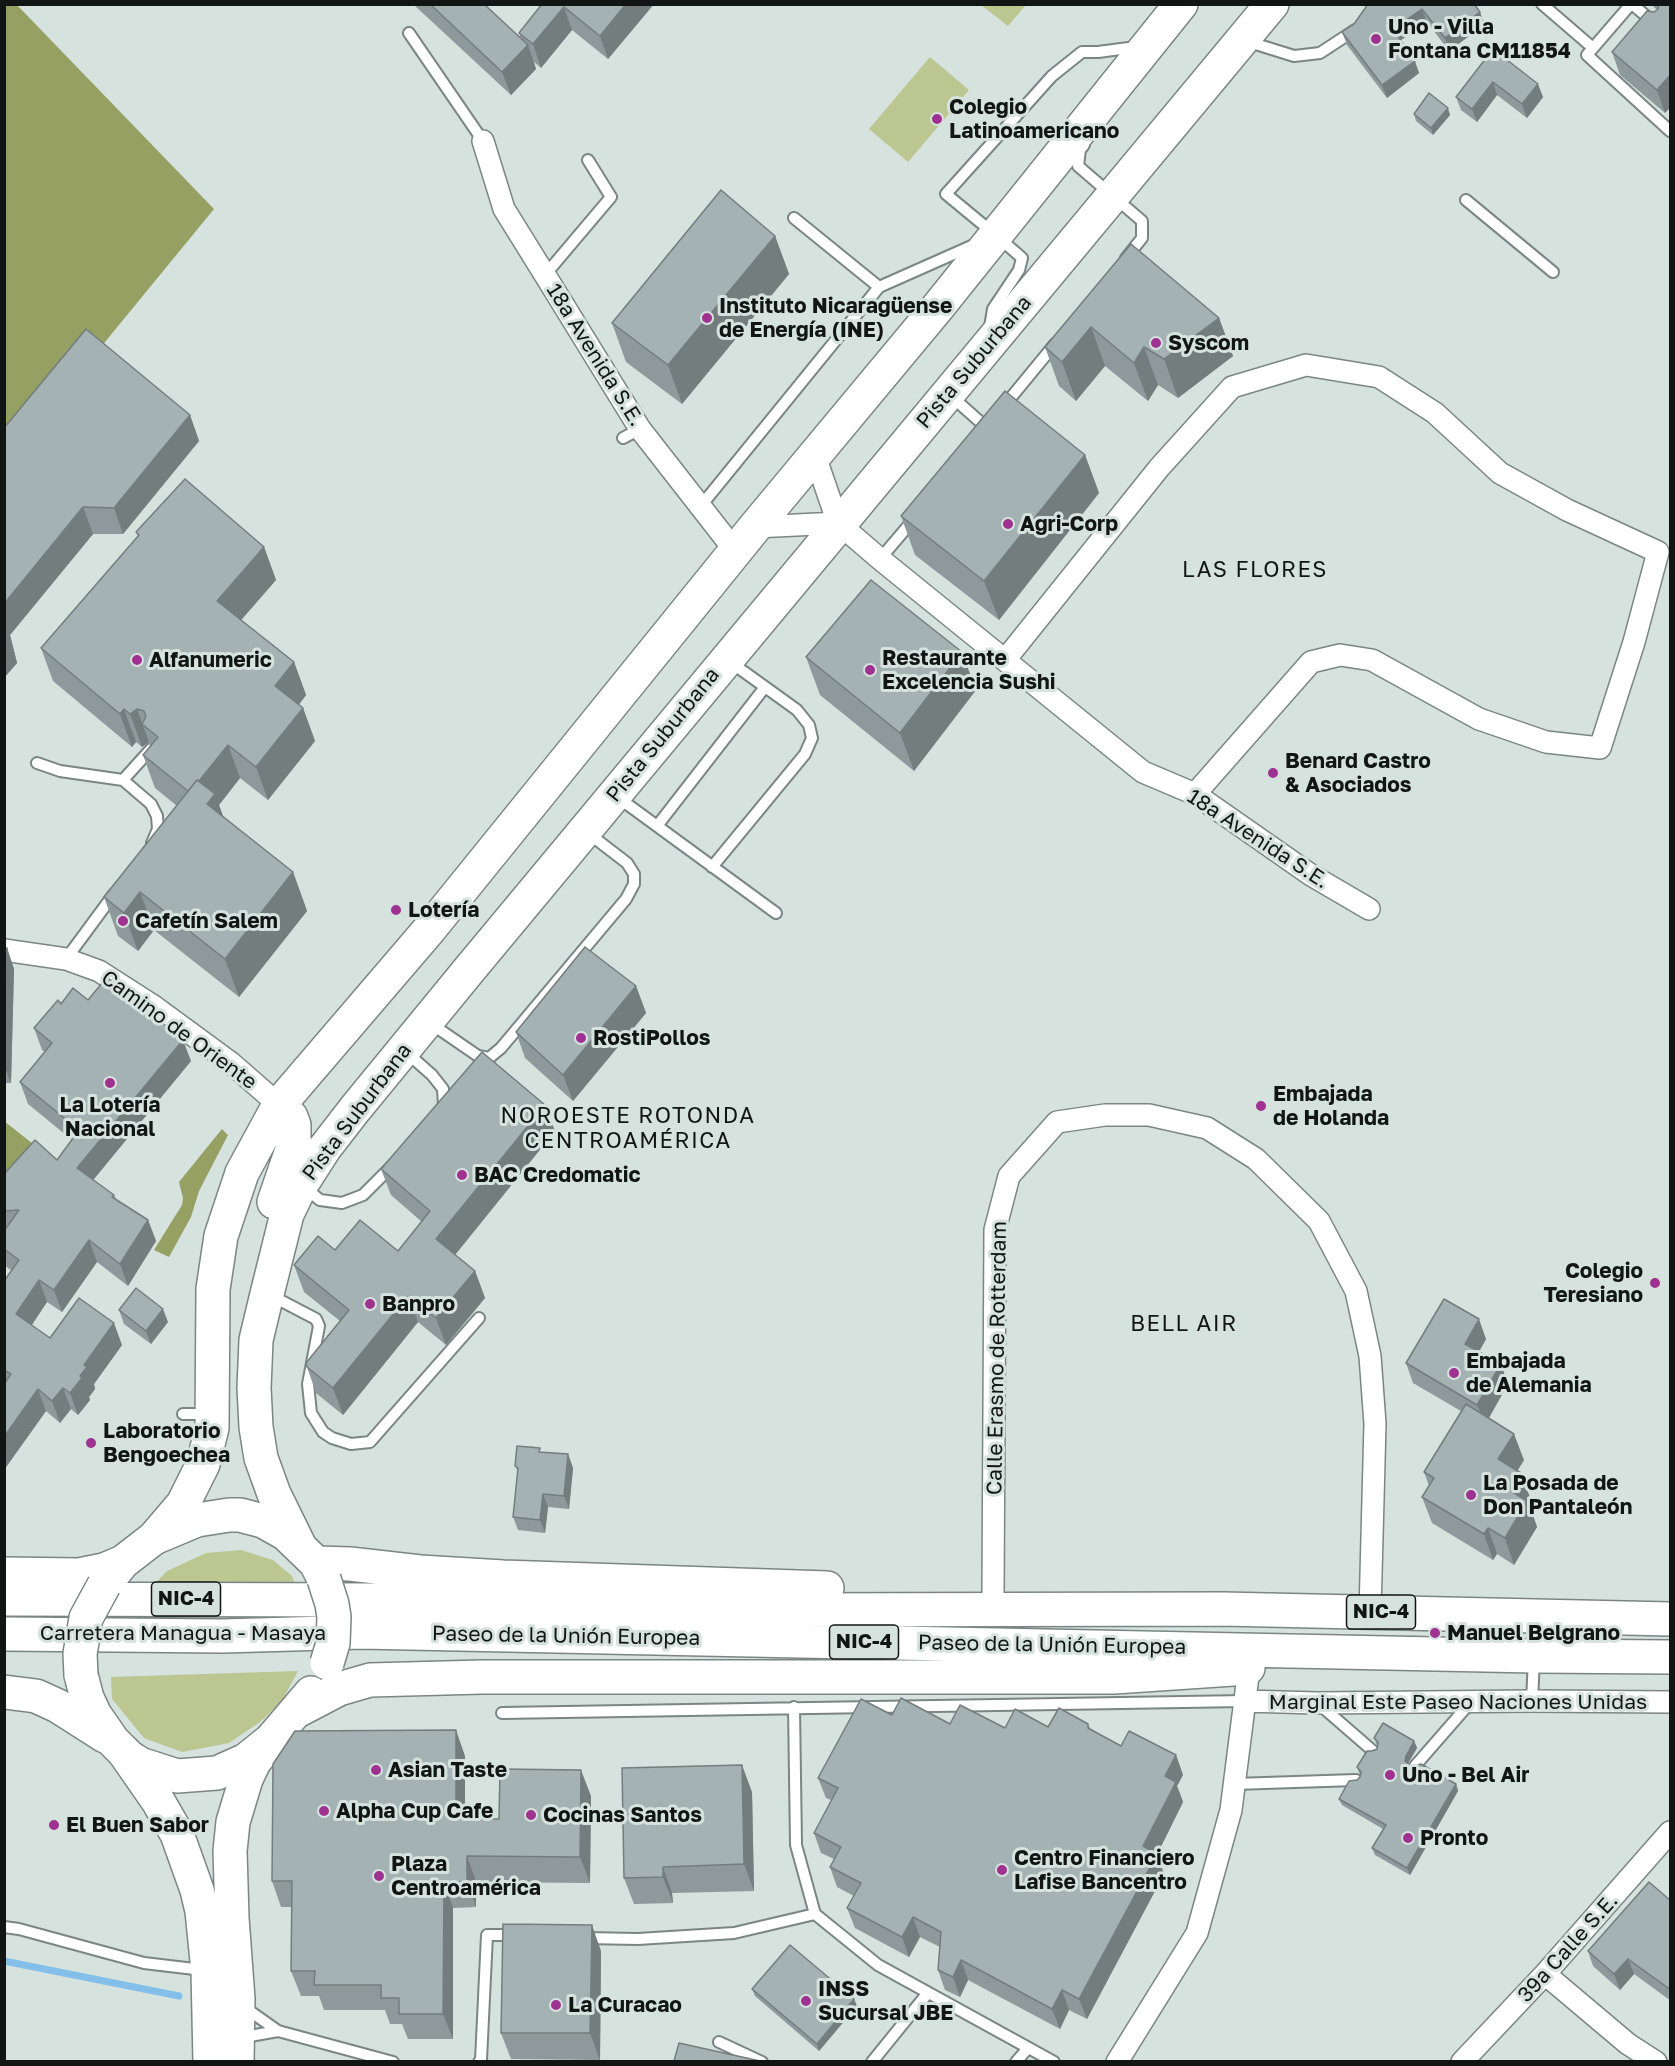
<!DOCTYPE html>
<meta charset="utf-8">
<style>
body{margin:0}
#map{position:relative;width:1675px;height:2066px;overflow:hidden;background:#d5e2de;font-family:"Golos Text",sans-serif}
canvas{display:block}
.frame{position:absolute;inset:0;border:6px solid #111615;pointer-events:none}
</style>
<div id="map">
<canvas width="1675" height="2066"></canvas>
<div class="frame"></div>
</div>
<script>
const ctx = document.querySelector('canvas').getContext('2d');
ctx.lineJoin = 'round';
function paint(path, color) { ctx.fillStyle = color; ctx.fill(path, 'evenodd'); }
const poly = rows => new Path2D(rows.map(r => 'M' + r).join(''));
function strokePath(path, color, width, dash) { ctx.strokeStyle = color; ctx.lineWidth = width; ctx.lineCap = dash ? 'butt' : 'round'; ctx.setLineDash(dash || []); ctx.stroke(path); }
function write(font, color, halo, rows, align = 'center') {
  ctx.font = font + ' "Golos Text",sans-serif'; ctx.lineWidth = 6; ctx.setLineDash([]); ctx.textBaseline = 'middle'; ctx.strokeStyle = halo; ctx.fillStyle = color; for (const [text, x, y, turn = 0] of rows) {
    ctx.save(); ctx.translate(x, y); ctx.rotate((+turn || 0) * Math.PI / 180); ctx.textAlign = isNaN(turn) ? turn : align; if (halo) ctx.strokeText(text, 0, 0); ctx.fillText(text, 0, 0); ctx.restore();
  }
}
const green = poly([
 [981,5,1026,5,1008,26],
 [930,57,969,90,908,162,869,129],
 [241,1550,273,1560,292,1576,301,1600,141,1598,167,1571,206,1553],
 [298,1671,282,1701,260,1722,229,1743,182,1752,144,1738,112,1699,111,1677]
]);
const forest = poly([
 [16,4,214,209,5,464,4,5],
 [4,1121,47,1155,4,1196],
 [222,1129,228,1135,199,1191,191,1217,169,1257,154,1250,182,1205,183,1198,179,1182]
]);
const stream = poly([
 [4,1961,179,1996]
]);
const service = poly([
 [1542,4,1593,48],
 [1631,4,1587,55,1670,131],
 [1632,4,1653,22],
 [409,33,483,141],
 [1246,41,1294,56,1320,53,1355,30],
 [1084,145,1080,150,1078,166,1142,221,1142,238,1126,258],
 [1466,200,1553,272],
 [794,218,879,287],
 [992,232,946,194,1052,76,1082,52,1098,52,1136,47],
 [545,275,611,197,588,160],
 [990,327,993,309,1019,270,1022,258,998,237],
 [951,396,987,428],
 [1004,406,1055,344],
 [623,438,640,429],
 [700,507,879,287,976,244],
 [880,559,914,519],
 [151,749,123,780,151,804,157,816,158,829,152,843],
 [37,763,60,771,123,780],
 [616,796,776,913],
 [657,826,765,687],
 [712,867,805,754,812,738,809,725,797,710,729,661],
 [66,959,114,894],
 [430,1023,478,1056,489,1058,501,1048,626,899,634,884,634,874,627,863,588,833],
 [406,1052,432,1075,443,1089,444,1106,442,1110],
 [305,1188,320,1200,342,1203,363,1195,394,1164],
 [270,1295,316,1319,319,1326,308,1384,311,1413,323,1432,332,1438,351,1444,370,1442,479,1318],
 [183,1414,208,1414],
 [1532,1701,1534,1659],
 [1320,1705,1373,1751],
 [794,1707,796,1845,815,1914,878,1965,1054,2062],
 [502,1713,1245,1701],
 [1415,1766,1470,1703],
 [1234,1784,1356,1780],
 [4,1927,19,1929,144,1963,203,1970],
 [584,1938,638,1939,734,1933,815,1914],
 [244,2007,278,2031,393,2062],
 [241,2041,250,2036,278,2031],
 [719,2042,762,2062],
 [479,2062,481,2060,487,1935,514,1935],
 [872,2062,927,1994],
 [1016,2062,1028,2048]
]);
const minor = poly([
 [483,141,504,209,545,275,640,429,736,552],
 [815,456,838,523,880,559,1143,772,1195,794,1311,875,1369,909],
 [755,527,838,523],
 [1005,660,1159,468,1232,387,1306,365,1379,377,1435,413,1500,473,1567,510,1658,552,1634,642,1600,748,1546,742,1479,719,1372,660,1340,655,1311,662,1195,794],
 [4,950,66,959,99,971,152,1005,231,1063,279,1105],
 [993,1594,995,1230,1009,1176,1057,1122,1105,1115,1149,1115,1207,1128,1256,1159,1319,1221,1356,1291,1370,1356,1375,1424,1370,1612],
 [1245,1701,1317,1703,1532,1701,1670,1702],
 [1545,1974,1628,2044,1656,2062],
 [1117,2062,1197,1933,1231,1810,1249,1668],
 [1462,2062,1545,1974,1670,1832]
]);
const primary = poly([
 [274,1202,294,1144,294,1125,291,1117,279,1105],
 [154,1538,183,1504,203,1464,212,1428,213,1289,221,1236,242,1173,279,1105,428,931,755,527,938,307,1181,4],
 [298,1543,274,1494,261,1458,256,1427,254,1388,256,1340,267,1294,287,1214,301,1185,324,1149,355,1109,469,970,1272,4],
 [124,1752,158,1801,177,1834,197,1890,202,1911,208,1971,210,2062],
 [237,2062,238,1999,232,1918,230,1851,233,1822,246,1779,254,1762,270,1742]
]);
const trunk = poly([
 [316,1563,350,1564,420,1572,503,1577,827,1588],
 [4,1574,79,1575,104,1570,123,1562],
 [104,1585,123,1562,154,1538,197,1520,229,1515,240,1515,263,1521,286,1534,316,1563,324,1579],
 [4,1599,367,1600,791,1610,1223,1609,1670,1619],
 [4,1634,223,1636,361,1632,1534,1656,1670,1657],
 [81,1675,87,1698,95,1715,113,1741,129,1757,140,1764,177,1776,217,1773,246,1760,271,1740,311,1693],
 [4,1692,36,1696,58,1706,105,1736],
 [297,1711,339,1689,370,1680,482,1677,1114,1677,1248,1668]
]);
const trunkBridge = poly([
 [324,1579,332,1604,334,1617,333,1643,327,1663],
 [81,1675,80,1654,86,1618,104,1585]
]);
const wall = poly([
 [413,4,484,4,521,39,519,33,542,4,654,4,608,59,572,30,541,68,534,62,536,69,511,95],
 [1368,4,1480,12,1484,25,1449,51,1427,22,1401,40,1419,73,1387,98,1347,45,1342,32,1354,24],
 [1651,4,1671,4,1665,113,1620,75,1612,52,1657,10],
 [1493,49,1543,97,1527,118,1497,95,1477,122,1461,110,1456,97],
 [1414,114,1450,115,1433,135,1416,121],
 [775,236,789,274,682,404,626,362,612,323],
 [1131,244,1219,318,1233,356,1178,398,1158,385,1148,401,1105,366,1076,401,1059,386,1045,347],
 [190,415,199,441,123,534,93,534,10,635,17,663,4,678,4,428],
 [1085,455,1099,493,999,620,915,555,901,516],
 [136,532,264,547,276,580,241,620,294,662,306,695,299,705,303,708,315,741,268,800,240,778,219,805,223,816,293,872,307,911,239,997,154,930,138,951,118,936,104,897,177,806,155,788,143,755,150,747,149,742,142,747,136,742,132,747,53,681,41,648,138,537],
 [806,657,976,690,914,771,820,695],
 [4,948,7,948,14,969,11,1083,4,1083],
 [636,986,646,1013,573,1101,525,1058,516,1032],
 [88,1000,191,1061,93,1180,114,1195,116,1199,148,1220,156,1241,128,1286,97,1262,62,1312,47,1302,32,1325,50,1338,122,1345,94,1384,95,1389,89,1397,90,1400,78,1415,71,1409,60,1423,46,1411,4,1470,4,1281,12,1271,4,1265,4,1174,57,1160,72,1140,28,1104,20,1082,45,1052,42,1050,34,1028,61,1004],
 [555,1131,455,1255,475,1271,485,1298,446,1345,418,1322,343,1415,316,1393,307,1367,340,1321,304,1292,294,1265,335,1250,398,1251,422,1222,391,1195,381,1169],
 [119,1310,168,1322,151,1344,124,1324],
 [1486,1339,1479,1352,1508,1384,1488,1418,1524,1460,1517,1471,1531,1500,1529,1504,1537,1527,1514,1565,1497,1554,1493,1560,1432,1523,1422,1497,1429,1486,1424,1472,1461,1411,1413,1383,1406,1363],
 [541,1452,568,1454,573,1468,569,1509,548,1507,545,1533,518,1530,513,1517,518,1472,515,1466],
 [892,1715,950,1724,1005,1728,1048,1727,1088,1724,1091,1730,1121,1746,1176,1755,1183,1775,1177,1786,1183,1802,1157,1854,1164,1874,1087,2019,1069,2010,1060,2029,968,1980,960,1997,945,1990,938,1970,940,1947,920,1937,909,1957,855,1928,847,1908,854,1896,837,1887,830,1867,834,1859,821,1853,814,1833,831,1800,826,1798,818,1778],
 [1374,1738,1414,1741,1417,1748,1408,1764,1412,1767,1456,1784,1458,1791,1410,1875,1375,1855,1372,1848,1383,1829,1342,1805,1339,1799,1360,1777,1360,1775,1357,1767,1372,1751,1377,1749,1377,1745],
 [465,1756,465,1819,499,1819,591,1796,590,1883,476,1882,476,1907,453,1908,453,2039,408,2039,402,2024,390,2024,385,2010,324,2010,319,1996,301,1996,291,1971,292,1907,281,1907,272,1881],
 [752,1792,754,1891,672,1893,673,1903,634,1904,624,1878],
 [1671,1901,1671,2001,1634,1974,1620,1990,1593,1966,1588,1951],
 [601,1951,600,2060,511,2059,501,2033],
 [752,1989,854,1999,857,2006,819,2051,755,1996]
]);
const shadedWall = poly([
 [626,4,654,4,608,59,600,36],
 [564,7,572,30,541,68,533,44],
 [1422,9,1427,22,1398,42,1393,29],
 [1480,12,1484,25,1449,51,1445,38],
 [528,45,536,69,511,95,502,72],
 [1415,61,1419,73,1387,98,1382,85],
 [1671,74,1671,107,1665,113,1657,90],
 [1493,82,1497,95,1477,122,1472,109],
 [1538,84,1543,97,1527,118,1522,104],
 [1448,108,1450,115,1433,135,1431,128],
 [775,236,789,274,682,404,668,365],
 [1219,318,1233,356,1178,398,1164,359],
 [1091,327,1105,366,1076,401,1062,362],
 [1144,347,1158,385,1148,401,1134,363],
 [190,415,199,441,123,534,114,508],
 [1085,455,1099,493,999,620,984,581],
 [83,507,93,534,10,635,17,663,4,678,4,604],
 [264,547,276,580,229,634,217,601],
 [962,652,976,690,914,771,900,733],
 [294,662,306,695,287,719,275,686],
 [303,708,315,741,268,800,256,767],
 [124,709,136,742,132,747,120,714],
 [137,709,149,742,142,747,130,714],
 [228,745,240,778,219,805,229,833,190,792],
 [293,872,307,911,239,997,225,959],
 [140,892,154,930,138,951,124,913],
 [7,948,14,969,11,1083,4,1065],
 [636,986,646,1013,573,1101,563,1075],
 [183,1040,191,1061,85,1190,77,1168],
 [545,1105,555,1131,446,1266,436,1239],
 [148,1220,156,1241,128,1286,120,1264],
 [89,1240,97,1262,62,1312,54,1290],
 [475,1271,485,1298,446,1345,436,1318],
 [39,1280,47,1302,24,1336,16,1314],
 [408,1296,418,1322,343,1415,333,1388],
 [163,1309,168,1322,151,1344,146,1331],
 [1479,1319,1486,1339,1472,1364,1465,1344],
 [114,1323,122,1345,94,1384,95,1389,89,1397,90,1400,78,1415,70,1393,80,1376,84,1365],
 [1501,1364,1508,1384,1485,1425,1477,1405],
 [63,1388,71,1409,60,1423,52,1401],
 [38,1389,46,1411,4,1470,4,1437],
 [1514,1434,1524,1460,1508,1486,1498,1459],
 [568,1454,573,1468,569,1509,564,1496],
 [1521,1473,1531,1500,1529,1504,1537,1527,1514,1565,1505,1538,1511,1491],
 [543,1494,548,1507,545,1533,540,1520],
 [1488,1528,1497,1554,1493,1560,1484,1534],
 [456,1730,465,1756,465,1844,456,1819],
 [1414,1741,1417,1748,1408,1763,1408,1768,1405,1761,1406,1756],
 [1176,1755,1183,1775,1177,1786,1183,1802,1155,1859,1157,1854,1164,1874,1087,2019,1079,1999,1143,1846,1165,1776],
 [742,1765,752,1792,754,1891,744,1864],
 [581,1770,591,1796,590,1883,580,1857],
 [1456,1784,1458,1791,1410,1875,1407,1868],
 [467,1856,476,1882,476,1907,467,1882],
 [663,1867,672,1893,673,1903,663,1877],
 [444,1882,453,1908,453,2039,443,2014],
 [913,1917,920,1937,909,1957,902,1937],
 [592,1925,601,1951,600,2060,590,2033],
 [1628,1959,1634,1974,1620,1990,1614,1974],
 [961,1960,968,1980,960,1997,953,1977],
 [1062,1990,1069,2010,1060,2029,1052,2009],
 [854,1999,857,2006,819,2051,817,2044]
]);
const building = poly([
 [430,4,484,4,528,45,502,72,430,4],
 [542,4,626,4,600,36,564,7,533,44,519,33,542,4],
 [1368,4,1474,4,1480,12,1445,38,1422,9,1393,29,1415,61,1382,85,1342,32,1354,24,1368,4],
 [1659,4,1671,4,1671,74,1657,90,1612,52,1647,11,1654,12,1658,9,1659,4],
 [1493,49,1538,84,1522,104,1493,82,1472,109,1456,97,1493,49],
 [1429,93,1448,108,1431,128,1414,114,1429,93],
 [721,190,775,236,668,365,612,323,721,190],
 [1131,244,1219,318,1164,359,1144,347,1134,363,1091,327,1062,362,1045,347,1131,244],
 [86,329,190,415,114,508,83,507,4,604,4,428,86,329],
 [1005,391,1085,455,984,581,901,516,1005,391],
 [185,479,264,547,217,601,294,662,275,686,303,708,256,767,228,745,199,781,197,780,188,791,143,755,158,737,142,724,146,717,144,711,137,709,130,714,124,709,120,714,41,648,139,535,136,532,185,479],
 [871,580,962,652,900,733,806,657,871,580],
 [4,624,7,636,4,640,4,624],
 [197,780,215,794,207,804,293,872,225,959,140,892,124,913,104,897,197,780],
 [585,947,636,986,563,1075,516,1032,585,947],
 [4,948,7,948,4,1024,4,948],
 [107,977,183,1040,77,1168,114,1195,112,1197,148,1220,120,1264,89,1240,54,1290,39,1280,16,1314,50,1338,79,1298,114,1323,84,1365,87,1367,80,1376,82,1378,70,1393,63,1388,52,1401,38,1389,4,1437,4,1384,11,1374,4,1370,4,1281,19,1260,4,1249,4,1231,19,1210,4,1211,4,1174,35,1140,57,1160,79,1130,20,1082,52,1043,34,1028,58,1000,61,1004,73,988,88,1000,107,977],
 [482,1052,545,1105,436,1239,475,1271,436,1318,408,1296,333,1388,307,1367,306,1363,349,1310,294,1265,318,1236,335,1250,360,1220,398,1251,430,1211,381,1169,482,1052],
 [136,1288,163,1309,146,1331,119,1310,136,1288],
 [1444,1299,1479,1319,1465,1344,1501,1364,1477,1405,1406,1363,1444,1299],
 [1466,1404,1514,1434,1498,1459,1521,1473,1511,1491,1527,1501,1505,1538,1488,1528,1484,1534,1422,1497,1434,1478,1424,1472,1466,1404],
 [517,1446,540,1448,539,1452,568,1454,564,1496,543,1494,540,1520,513,1517,518,1468,515,1466,517,1446],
 [901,1698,950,1724,960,1705,1005,1728,1015,1709,1048,1727,1059,1708,1088,1724,1088,1728,1121,1746,1129,1731,1176,1755,1165,1776,1176,1782,1143,1846,1157,1854,1079,1999,1062,1990,1052,2009,961,1960,953,1977,938,1970,941,1932,913,1917,902,1937,847,1908,861,1883,830,1867,841,1847,814,1833,838,1788,818,1778,861,1699,892,1715,901,1698],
 [1383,1723,1414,1741,1406,1756,1405,1761,1412,1767,1421,1764,1456,1784,1407,1868,1372,1848,1386,1825,1339,1799,1349,1781,1357,1780,1360,1777,1361,1772,1357,1767,1367,1751,1372,1751,1377,1749,1378,1742,1374,1738,1383,1723],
 [456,1730,456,1819,499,1819,500,1769,581,1770,580,1857,467,1856,467,1882,444,1882,443,2014,399,2014,399,1998,381,1998,381,1985,314,1985,315,1971,291,1971,292,1881,272,1881,273,1764,295,1731,456,1730],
 [742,1765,744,1864,663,1867,663,1877,624,1878,622,1768,742,1765],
 [1649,1882,1671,1901,1671,1990,1628,1959,1614,1974,1588,1951,1649,1882],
 [503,1924,592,1925,590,2033,501,2033,503,1924],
 [790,1945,854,1999,817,2044,752,1989,790,1945],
 [679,2043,760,2061,674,2061,679,2043]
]);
const markers = [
 [1376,39,6,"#9f3191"],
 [937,119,6,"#9f3191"],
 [707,318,6,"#9f3191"],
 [1156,343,6,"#9f3191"],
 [1008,524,6,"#9f3191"],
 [137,660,6,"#9f3191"],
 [870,670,6,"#9f3191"],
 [1273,773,6,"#9f3191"],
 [396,910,6,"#9f3191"],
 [123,921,6,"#9f3191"],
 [581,1038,6,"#9f3191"],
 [110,1083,6,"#9f3191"],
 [1261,1106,6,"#9f3191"],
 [462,1175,6,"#9f3191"],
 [1655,1283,6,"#9f3191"],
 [370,1304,6,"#9f3191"],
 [1454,1373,6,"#9f3191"],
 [91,1443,6,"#9f3191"],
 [1471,1495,6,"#9f3191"],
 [1435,1633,6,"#9f3191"],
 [376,1770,6,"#9f3191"],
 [1390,1775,6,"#9f3191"],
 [324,1811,6,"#9f3191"],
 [531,1815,6,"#9f3191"],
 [54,1825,6,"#9f3191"],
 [1408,1838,6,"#9f3191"],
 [1002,1870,6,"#9f3191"],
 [379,1876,6,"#9f3191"],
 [806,2001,6,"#9f3191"],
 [556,2005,6,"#9f3191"]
];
const shields = [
 [186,1599,69],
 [1381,1612,69],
 [864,1642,69]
];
const shieldNames = [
 ["NIC-4",186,1599],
 ["NIC-4",1381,1612],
 ["NIC-4",864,1642]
];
const poiNames = [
 ["Uno - Villa",1388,27],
 ["Fontana CM11854",1388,51],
 ["Colegio",949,107],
 ["Latinoamericano",949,131],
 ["Instituto Nicaragüense",719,306],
 ["de Energía (INE)",719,330],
 ["Syscom",1168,343],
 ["Agri-Corp",1020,524],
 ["Restaurante",882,658],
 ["Excelencia Sushi",882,682],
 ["Alfanumeric",149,660],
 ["Benard Castro",1285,761],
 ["& Asociados",1285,785],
 ["Lotería",408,910],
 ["Cafetín Salem",135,921],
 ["RostiPollos",593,1038],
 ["Embajada",1273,1094],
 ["de Holanda",1273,1118],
 ["La Lotería",110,1105,"center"],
 ["Nacional",110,1129,"center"],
 ["BAC Credomatic",474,1175],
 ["Colegio",1643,1271,"right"],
 ["Teresiano",1643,1295,"right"],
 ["Banpro",382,1304],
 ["Embajada",1466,1361],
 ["de Alemania",1466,1385],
 ["Laboratorio",103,1431],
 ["Bengoechea",103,1455],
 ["La Posada de",1483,1483],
 ["Don Pantaleón",1483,1507],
 ["Manuel Belgrano",1447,1633],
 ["Asian Taste",388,1770],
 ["Uno - Bel Air",1402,1775],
 ["Alpha Cup Cafe",336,1811],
 ["Cocinas Santos",543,1815],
 ["El Buen Sabor",66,1825],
 ["Pronto",1420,1838],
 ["Centro Financiero",1014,1858],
 ["Lafise Bancentro",1014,1882],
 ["Plaza",391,1864],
 ["Centroamérica",391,1888],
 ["INSS",818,1989],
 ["Sucursal JBE",818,2013],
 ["La Curacao",568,2005]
];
const streetNames = [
 ["18a Avenida S.E.",595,355,58],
 ["Pista Suburbana",974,362,-50],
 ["Pista Suburbana",663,735,-51],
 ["18a Avenida S.E.",1258,839,33],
 ["Camino de Oriente",179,1030,36],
 ["Pista Suburbana",357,1112,-53],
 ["Calle Erasmo de Rotterdam",997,1358,-89],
 ["Carretera Managua - Masaya",183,1633],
 ["Paseo de la Unión Europea",566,1636,1],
 ["Paseo de la Unión Europea",1052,1645,1],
 ["Marginal Este Paseo Naciones Unidas",1458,1702],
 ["39a Calle S.E.",1568,1948,-48]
];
const neighbourhoodNames = [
 ["LAS FLORES",1255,570],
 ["NOROESTE ROTONDA",628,1116],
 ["CENTROAMÉRICA",628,1141],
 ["BELL AIR",1184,1324]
];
paint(green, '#bcc691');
paint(forest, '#95a062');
strokePath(stream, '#84bfe9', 7);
strokePath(service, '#7a8683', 14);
strokePath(minor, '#7a8683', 24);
strokePath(primary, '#7a8683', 36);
strokePath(trunk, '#7a8683', 36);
strokePath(service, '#fff', 10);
strokePath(minor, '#fff', 21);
strokePath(primary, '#fff', 33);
strokePath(trunk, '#fff', 33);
strokePath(trunkBridge, '#7a8683', 36, []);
strokePath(trunkBridge, '#fff', 33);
paint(wall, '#8e999b');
paint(shadedWall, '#747d7e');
paint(building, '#a5b2b4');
strokePath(building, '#747d7e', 1.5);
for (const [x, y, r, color] of markers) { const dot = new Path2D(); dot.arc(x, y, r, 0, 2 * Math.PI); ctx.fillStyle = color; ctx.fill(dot); strokePath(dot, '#d5e2de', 2); }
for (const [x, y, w] of shields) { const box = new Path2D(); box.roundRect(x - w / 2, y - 17, w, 34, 4.5); ctx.fillStyle = '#d5e2de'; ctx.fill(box); strokePath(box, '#111615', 1.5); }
write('bold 20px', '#111615', null, shieldNames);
write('bold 21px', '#111615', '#d5e2de', poiNames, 'left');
write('21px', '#111615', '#d5e2de', streetNames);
ctx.letterSpacing = '1.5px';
write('22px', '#111615', '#d5e2de', neighbourhoodNames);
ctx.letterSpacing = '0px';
</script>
